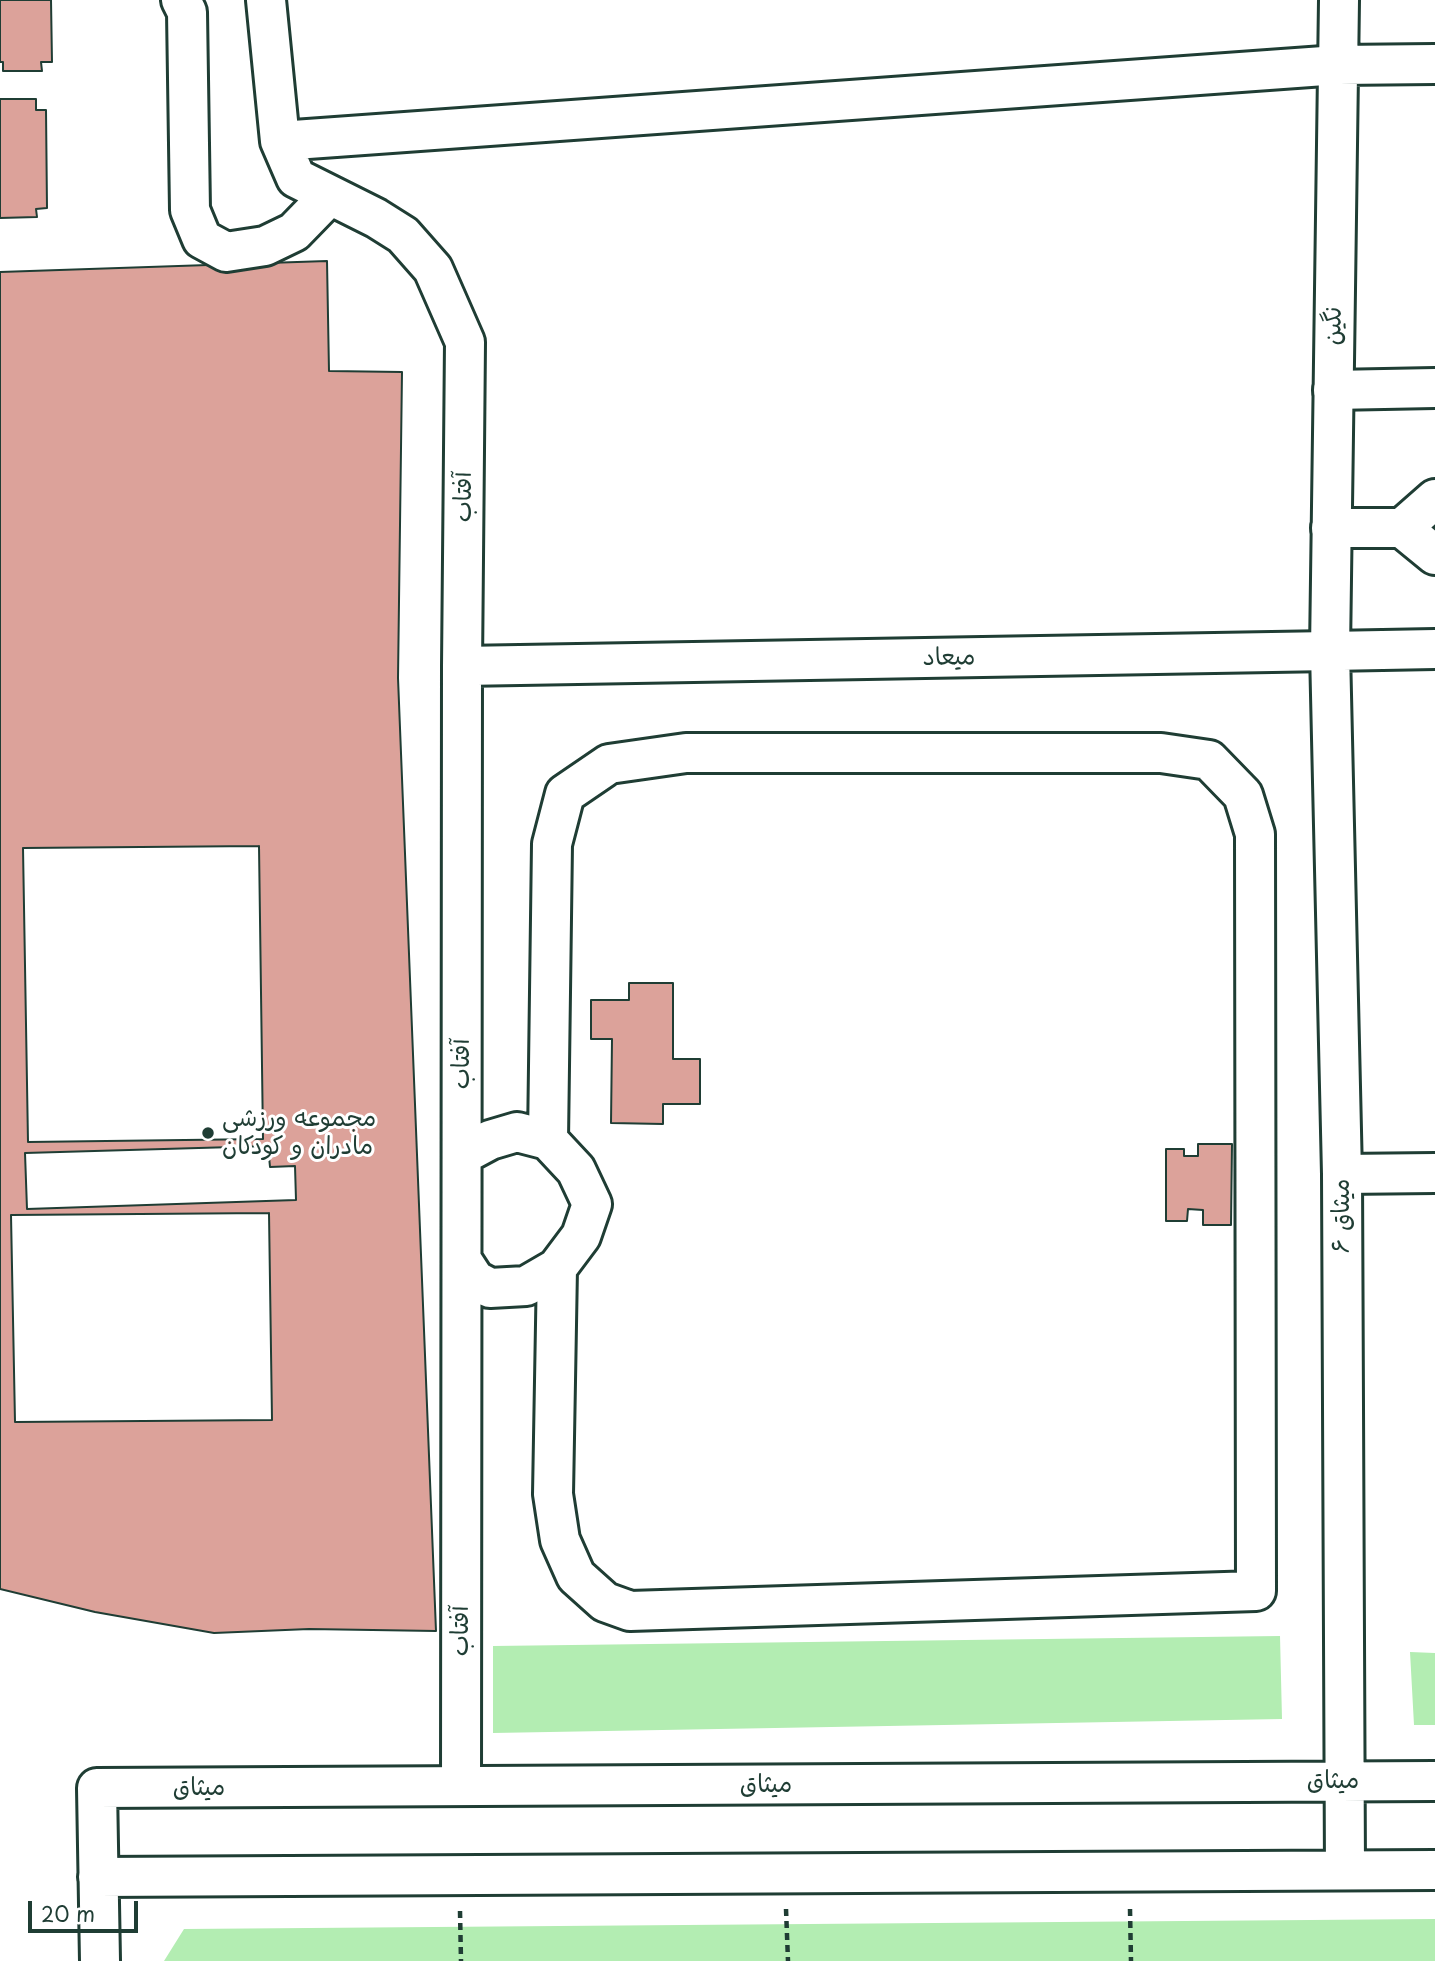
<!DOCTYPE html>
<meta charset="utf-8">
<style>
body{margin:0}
#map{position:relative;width:1435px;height:1961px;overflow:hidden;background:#fff;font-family:"Playpen Sans",sans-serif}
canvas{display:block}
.scale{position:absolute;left:28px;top:1901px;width:110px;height:32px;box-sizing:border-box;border:4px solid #1f3d34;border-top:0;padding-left:9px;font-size:21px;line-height:24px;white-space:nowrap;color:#1f3d34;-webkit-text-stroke:5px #fff;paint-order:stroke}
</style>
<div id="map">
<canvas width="1435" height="1961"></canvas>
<div class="scale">20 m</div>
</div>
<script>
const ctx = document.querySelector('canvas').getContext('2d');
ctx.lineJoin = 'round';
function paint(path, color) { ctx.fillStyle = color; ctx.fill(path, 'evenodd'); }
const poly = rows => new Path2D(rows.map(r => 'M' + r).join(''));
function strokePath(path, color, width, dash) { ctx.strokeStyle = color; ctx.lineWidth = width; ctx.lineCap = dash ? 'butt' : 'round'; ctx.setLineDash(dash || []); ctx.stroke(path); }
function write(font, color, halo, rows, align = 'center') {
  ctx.font = font + ' "Playpen Sans","Playpen Sans Arabic",sans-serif'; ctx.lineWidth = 6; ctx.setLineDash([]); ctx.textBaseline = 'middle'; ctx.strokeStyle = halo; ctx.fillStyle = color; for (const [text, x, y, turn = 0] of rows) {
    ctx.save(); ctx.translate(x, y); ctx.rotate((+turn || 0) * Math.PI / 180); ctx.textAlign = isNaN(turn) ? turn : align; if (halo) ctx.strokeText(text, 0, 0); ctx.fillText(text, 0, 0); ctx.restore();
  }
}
const green = poly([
 [1280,1636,1282,1719,493,1733,493,1646],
 [1410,1652,1435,1653,1435,1725,1414,1725],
 [1435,1919,1435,1961,164,1961,184,1929]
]);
const building = poly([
 [0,0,51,0,52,62,41,62,42,71,3,71,3,62,0,62,0,0],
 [0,99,36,99,36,110,46,110,47,208,36,209,37,217,0,218,0,99],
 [327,261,329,371,402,372,398,678,436,1631,309,1629,214,1633,95,1612,0,1589,0,272,327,261],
 [259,846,263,1139,28,1142,23,848,259,846],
 [629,983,673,983,673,1059,700,1059,700,1104,663,1104,663,1124,611,1123,612,1039,591,1039,591,1000,629,1000,629,983],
 [1198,1144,1232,1144,1231,1225,1203,1225,1203,1210,1188,1209,1187,1221,1166,1221,1166,1149,1184,1149,1184,1156,1198,1156,1198,1144],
 [268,1146,270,1167,295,1166,296,1200,27,1209,25,1153,268,1146],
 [269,1213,272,1420,15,1422,11,1215,269,1213]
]);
const path = poly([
 [786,1909,788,1961],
 [1130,1909,1131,1961],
 [460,1911,461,1961]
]);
const street = poly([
 [181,0,187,12,190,210,202,239,226,252,265,246,294,232,329,196],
 [266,0,280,141,296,178,376,218,403,235,433,269,465,342,462,666,461,1786],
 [280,141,1338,65],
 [1333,390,1435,388],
 [1331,528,1402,528,1435,499],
 [1402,528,1435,555],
 [462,666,1330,651],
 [548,1140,552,844,565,794,609,764,686,753,1161,753,1209,760,1243,795,1255,834,1256,1591,630,1611,605,1602,576,1576,560,1540,553,1494,557,1268],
 [462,1155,490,1140,517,1132,548,1140,576,1170,592,1204,581,1236,557,1268,526,1286,490,1288,475,1280,462,1260],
 [1342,1174,1435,1173]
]);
const secondary = poly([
 [1339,0,1330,651,1342,1174,1345,1870],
 [1338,65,1435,64],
 [1330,651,1435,649],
 [98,1877,1435,1870],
 [100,1961,97,1788,1435,1781]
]);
const markers = [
 [208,1133,7,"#1f3d34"]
];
const streetNames = [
 ["نگین",1334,326,-89],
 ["آفتاب",464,497,-90],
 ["میعاد",949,658,-1],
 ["آفتاب",462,1064,-90],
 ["میثاق ۶",1342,1216,-90],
 ["آفتاب",461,1631,-90],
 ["میثاق",1333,1781],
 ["میثاق",766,1785],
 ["میثاق",199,1788]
];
const poiNames = [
 ["مجموعه ورزشی",222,1119],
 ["مادران و کودکان",222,1147]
];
paint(green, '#b3edb2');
paint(building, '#dca29a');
strokePath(building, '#1f3d34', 2);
strokePath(street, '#1f3d34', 44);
strokePath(secondary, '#1f3d34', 44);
strokePath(path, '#1f3d34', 4.5, [7, 5]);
strokePath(street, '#fff', 38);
strokePath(secondary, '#fff', 38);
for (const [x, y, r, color] of markers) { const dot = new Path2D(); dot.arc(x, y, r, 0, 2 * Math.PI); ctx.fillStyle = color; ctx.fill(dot); strokePath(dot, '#fff', 2.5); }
write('24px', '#1f3d34', '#fff', streetNames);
write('24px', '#1f3d34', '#fff', poiNames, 'left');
</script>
